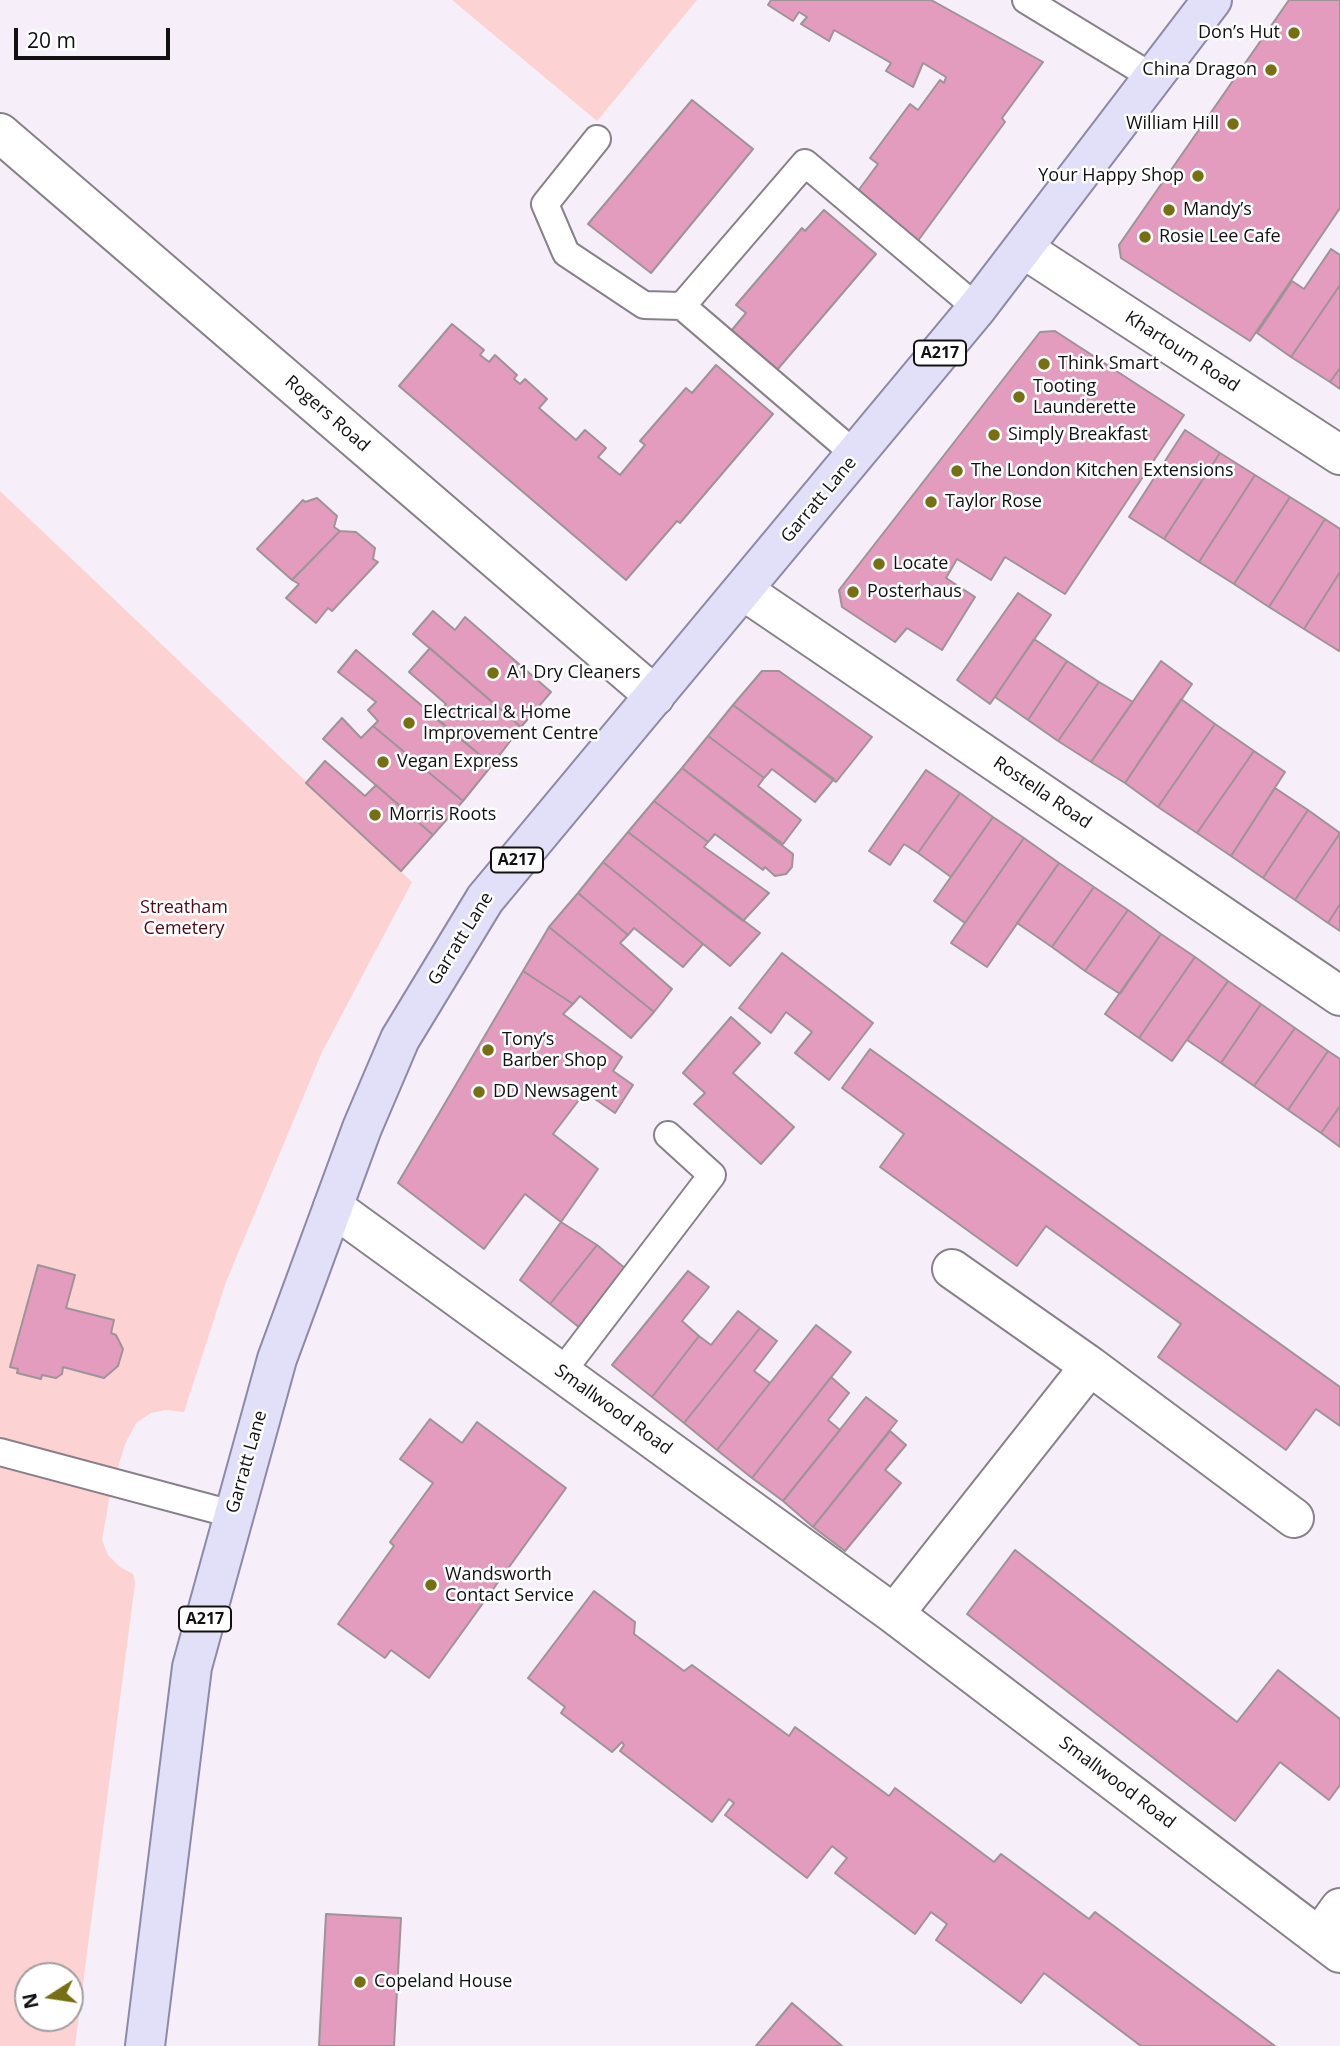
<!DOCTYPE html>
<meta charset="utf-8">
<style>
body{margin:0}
#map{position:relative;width:1340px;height:2046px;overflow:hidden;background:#f6eef8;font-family:"Open Sans",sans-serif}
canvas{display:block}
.north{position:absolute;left:14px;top:1962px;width:70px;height:70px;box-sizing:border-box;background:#fefffe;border:2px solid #a09fa0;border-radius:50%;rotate:258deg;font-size:19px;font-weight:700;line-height:28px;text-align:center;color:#121013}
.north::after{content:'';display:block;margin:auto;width:24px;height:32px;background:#767012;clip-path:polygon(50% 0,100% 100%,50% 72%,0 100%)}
.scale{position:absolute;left:14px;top:28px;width:156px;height:32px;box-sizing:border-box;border:4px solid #121013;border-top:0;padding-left:9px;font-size:21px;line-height:24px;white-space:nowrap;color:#121013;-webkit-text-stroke:5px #fefffe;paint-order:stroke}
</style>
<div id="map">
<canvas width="1340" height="2046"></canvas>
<div class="north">N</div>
<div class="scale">20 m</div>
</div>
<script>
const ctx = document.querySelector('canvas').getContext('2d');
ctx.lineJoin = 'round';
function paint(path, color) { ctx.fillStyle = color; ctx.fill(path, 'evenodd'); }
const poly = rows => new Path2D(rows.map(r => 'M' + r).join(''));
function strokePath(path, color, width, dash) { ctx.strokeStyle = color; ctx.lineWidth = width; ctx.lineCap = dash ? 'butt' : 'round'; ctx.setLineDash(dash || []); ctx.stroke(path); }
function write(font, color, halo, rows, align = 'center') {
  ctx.font = font + ' "Open Sans",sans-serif'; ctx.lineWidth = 5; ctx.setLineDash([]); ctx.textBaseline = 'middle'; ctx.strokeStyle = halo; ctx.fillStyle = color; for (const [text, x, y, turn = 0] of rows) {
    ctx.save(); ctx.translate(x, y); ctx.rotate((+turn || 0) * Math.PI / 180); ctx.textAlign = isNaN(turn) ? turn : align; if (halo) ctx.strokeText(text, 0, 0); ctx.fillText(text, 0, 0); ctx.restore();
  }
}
const green = poly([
 [452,0,697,0,597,121],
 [0,491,412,882,322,1052,226,1282,184,1412,165,1410,151,1413,136,1423,125,1444,110,1494,102,1540,108,1555,120,1567,133,1574,135,1583,75,2046,0,2046],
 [28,1976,70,1976,70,2018,28,2018]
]);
const building = poly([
 [771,0,931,0,1043,62,1002,118,1005,122,917,242,855,195,878,164,870,158,910,104,918,110,940,80,944,83,946,77,923,63,913,87,886,71,891,63,834,30,829,41,801,24,807,17,799,12,793,21,768,5,771,0],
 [1289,0,1340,0,1340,208,1250,341,1121,258,1119,245,1289,0],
 [692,100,753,149,651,273,588,224,692,100],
 [824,210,876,254,777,370,731,331,746,313,736,305,802,228,805,231,824,210],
 [1331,249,1340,255,1340,285,1291,357,1257,333,1292,281,1304,289,1331,249],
 [1340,285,1340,368,1330,382,1291,357,1340,285],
 [452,324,484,350,480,355,489,362,495,355,517,375,514,379,520,384,525,379,547,399,539,408,576,440,585,430,606,448,598,457,620,475,645,445,640,441,686,388,692,393,716,365,773,414,680,523,677,521,626,580,399,386,452,324],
 [1055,331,1184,415,1065,594,1005,557,991,580,957,559,946,578,975,597,942,650,907,628,895,642,842,607,839,590,1040,332,1055,331],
 [1340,368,1340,389,1330,382,1340,368],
 [1185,430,1220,453,1164,539,1129,517,1185,430],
 [1220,453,1255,475,1199,562,1164,539,1220,453],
 [1255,475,1290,497,1234,584,1199,562,1255,475],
 [1290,497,1325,519,1269,607,1234,584,1290,497],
 [317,498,337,516,334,527,340,531,292,580,257,549,303,500,305,502,317,498],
 [1325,519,1340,529,1340,572,1304,629,1269,607,1325,519],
 [340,531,356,532,375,548,373,559,378,562,332,611,328,608,316,623,286,598,299,584,292,580,340,531],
 [1340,572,1340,649,1339,651,1304,629,1340,572],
 [1018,593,1051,615,990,704,957,680,1018,593],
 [433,611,455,630,465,617,551,692,521,727,413,634,433,611],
 [1034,639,1067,661,1028,720,995,697,1034,639],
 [430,648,521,727,492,765,434,717,446,704,409,672,430,648],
 [356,650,492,765,463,801,373,726,378,721,368,710,376,702,338,672,356,650],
 [1067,661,1099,682,1058,741,1028,720,1067,661],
 [1161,661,1192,684,1125,783,1091,762,1161,661],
 [762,671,779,671,872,737,836,782,733,705,762,671],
 [1099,682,1133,702,1091,762,1058,741,1099,682],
 [1181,699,1215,724,1158,807,1125,783,1181,699],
 [733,705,834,779,815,802,772,769,764,778,708,736,733,705],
 [342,718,361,738,373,726,463,801,433,835,323,739,342,718],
 [1215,724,1254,751,1197,833,1158,807,1215,724],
 [708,736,764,778,758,786,801,820,783,844,682,768,708,736],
 [1254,751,1285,772,1231,856,1197,833,1254,751],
 [325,761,365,796,376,785,433,835,401,871,306,783,325,761],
 [682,768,793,854,792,867,786,874,775,876,765,867,763,870,715,834,708,842,654,801,682,768],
 [926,770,960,793,918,853,904,844,890,865,869,851,926,770],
 [1275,788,1308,810,1263,878,1231,856,1275,788],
 [960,793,993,817,951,877,918,853,960,793],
 [654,801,708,842,704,847,769,893,743,921,628,832,654,801],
 [1308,810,1340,833,1295,900,1263,878,1308,810],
 [993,817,1024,838,965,923,934,901,993,817],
 [628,832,760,933,730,966,603,862,628,832],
 [1340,833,1340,904,1328,923,1295,900,1340,833],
 [1024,838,1059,863,987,967,951,943,1024,838],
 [603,862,703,944,683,967,634,928,628,935,578,893,603,862],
 [1059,863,1094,887,1052,947,1017,923,1059,863],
 [1094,887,1128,910,1085,971,1052,947,1094,887],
 [578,893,628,935,620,943,672,989,654,1012,549,927,578,893],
 [1340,904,1340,931,1328,923,1340,904],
 [1128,910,1161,934,1120,994,1085,971,1128,910],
 [549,927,654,1012,631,1038,580,996,573,1004,523,971,549,927],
 [1161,934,1195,957,1139,1038,1105,1014,1161,934],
 [782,953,873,1023,829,1080,795,1053,812,1032,786,1012,771,1033,739,1008,782,953],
 [1195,957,1228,981,1172,1061,1139,1038,1195,957],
 [523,971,573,1004,563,1014,622,1057,613,1071,633,1085,615,1113,585,1092,553,1134,598,1169,561,1222,525,1194,484,1249,398,1183,523,971],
 [1228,981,1261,1004,1221,1063,1187,1040,1228,981],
 [1261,1004,1295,1028,1254,1086,1221,1063,1261,1004],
 [731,1017,760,1043,733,1073,794,1127,761,1164,694,1104,705,1093,683,1073,731,1017],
 [1295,1028,1328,1051,1288,1110,1254,1086,1295,1028],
 [870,1049,1340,1387,1340,1426,1316,1409,1286,1450,1158,1357,1181,1324,1046,1226,1017,1266,880,1167,904,1134,842,1088,870,1049],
 [1328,1051,1340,1059,1340,1106,1321,1133,1288,1110,1328,1051],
 [1340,1106,1340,1147,1321,1133,1340,1106],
 [561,1222,597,1245,550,1304,520,1280,561,1222],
 [597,1245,626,1269,580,1328,550,1304,597,1245],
 [38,1265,75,1275,66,1308,114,1320,111,1333,116,1335,123,1349,118,1366,104,1378,63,1367,62,1374,56,1378,42,1375,41,1379,17,1373,18,1369,10,1367,38,1265],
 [688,1271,709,1287,682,1321,699,1336,652,1397,612,1365,688,1271],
 [738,1311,760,1328,684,1423,652,1397,699,1336,711,1345,738,1311],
 [816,1325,851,1352,752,1478,717,1450,816,1325],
 [760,1328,777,1341,754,1371,770,1383,717,1450,684,1423,760,1328],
 [831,1377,849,1393,828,1420,840,1430,783,1501,752,1478,831,1377],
 [866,1397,897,1421,813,1527,783,1501,866,1397],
 [430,1419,462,1443,477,1422,566,1488,429,1678,391,1650,385,1658,338,1624,394,1546,390,1542,433,1483,400,1459,430,1419],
 [890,1431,906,1445,885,1470,901,1483,845,1551,813,1527,890,1431],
 [1015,1550,1237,1722,1278,1670,1340,1719,1340,1785,1329,1800,1280,1762,1235,1821,967,1614,1015,1550],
 [594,1591,635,1622,634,1634,684,1671,692,1665,789,1736,795,1727,889,1796,895,1788,994,1862,1001,1854,1089,1919,1095,1912,1275,2046,1141,2046,1044,1973,1021,2003,936,1940,947,1924,931,1912,915,1934,835,1873,847,1858,832,1846,807,1878,725,1815,734,1803,729,1799,712,1822,620,1751,624,1745,622,1742,612,1752,561,1713,565,1707,528,1678,594,1591],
 [326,1914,401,1918,394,2046,319,2046,326,1914],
 [792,2003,827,2033,842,2046,756,2046,792,2003]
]);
const lane = poly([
 [1026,0,1154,78],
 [597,139,545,204,566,253,644,305,682,306],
 [856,455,682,306,805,163,977,308],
 [561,1373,712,1175,668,1135],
 [0,1452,232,1514]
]);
const street = poly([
 [0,133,655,696],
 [1024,249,1340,455],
 [744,591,1340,996],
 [333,1207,894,1614,1340,1953],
 [952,1269,1090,1366],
 [894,1614,1090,1366,1294,1518],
 [1319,1937,1340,1908]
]);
const primary = poly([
 [145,2046,192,1667,277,1359,362,1128,400,1039,485,899,977,308,1212,0]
]);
const markers = [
 [1294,33,7,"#767012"],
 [1271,70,7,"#767012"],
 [1233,124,7,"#767012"],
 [1198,176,7,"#767012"],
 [1169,210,7,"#767012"],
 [1145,237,7,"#767012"],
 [1044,364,7,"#767012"],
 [1019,397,7,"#767012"],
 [994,435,7,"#767012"],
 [957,471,7,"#767012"],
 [931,502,7,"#767012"],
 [879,564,7,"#767012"],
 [853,592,7,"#767012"],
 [493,673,7,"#767012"],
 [409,723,7,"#767012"],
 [383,762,7,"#767012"],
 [375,815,7,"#767012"],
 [488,1050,7,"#767012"],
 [479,1092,7,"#767012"],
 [431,1585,7,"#767012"],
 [360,1982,7,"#767012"]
];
const shields = [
 [940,353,52],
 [517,860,52],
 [205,1619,52]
];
const shieldNames = [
 ["A217",940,353],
 ["A217",517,860],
 ["A217",205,1619]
];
const poiNames = [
 ["Don’s Hut",1280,33,"right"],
 ["China Dragon",1257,70,"right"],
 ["William Hill",1219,124,"right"],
 ["Your Happy Shop",1184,176,"right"],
 ["Mandy’s",1183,210],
 ["Rosie Lee Cafe",1159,237],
 ["Think Smart",1058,364],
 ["Tooting",1033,387],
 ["Launderette",1033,408],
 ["Simply Breakfast",1008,435],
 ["The London Kitchen Extensions",971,471],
 ["Taylor Rose",945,502],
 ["Locate",893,564],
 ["Posterhaus",867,592],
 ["A1 Dry Cleaners",507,673],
 ["Electrical & Home",423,713],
 ["Improvement Centre",423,734],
 ["Vegan Express",397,762],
 ["Morris Roots",389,815],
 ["Tony’s",502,1040],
 ["Barber Shop",502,1061],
 ["DD Newsagent",493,1092],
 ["Wandsworth",445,1575],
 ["Contact Service",445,1596],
 ["Copeland House",374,1982]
];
const streetNames = [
 ["Khartoum Road",1182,352,33],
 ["Rogers Road",327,414,41],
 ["Garratt Lane",819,500,-50],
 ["Rostella Road",1042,793,34],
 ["Garratt Lane",461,939,-58],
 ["Smallwood Road",613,1410,36],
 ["Garratt Lane",247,1462,-74],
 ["Smallwood Road",1117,1783,37]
];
const parkNames = [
 ["Streatham",184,908],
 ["Cemetery",184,929]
];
paint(green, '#fdd2d2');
paint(building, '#e39bbe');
strokePath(building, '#9f9398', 2);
strokePath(lane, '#88818a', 30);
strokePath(street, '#88818a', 42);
strokePath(primary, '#8d89a6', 42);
strokePath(lane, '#fff', 26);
strokePath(street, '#fff', 38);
strokePath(primary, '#e2dff9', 38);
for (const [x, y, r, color] of markers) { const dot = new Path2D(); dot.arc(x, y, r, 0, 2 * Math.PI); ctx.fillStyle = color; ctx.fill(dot); strokePath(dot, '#fefffe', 2.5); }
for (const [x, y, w] of shields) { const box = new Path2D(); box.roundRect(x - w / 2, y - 12.5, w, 25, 5); ctx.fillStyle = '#fefffe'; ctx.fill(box); strokePath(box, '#121013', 2); }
write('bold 16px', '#121013', null, shieldNames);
write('18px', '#121013', '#fefffe', poiNames, 'left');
write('18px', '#121013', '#fefffe', streetNames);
write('18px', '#500915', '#fefffe', parkNames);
</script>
